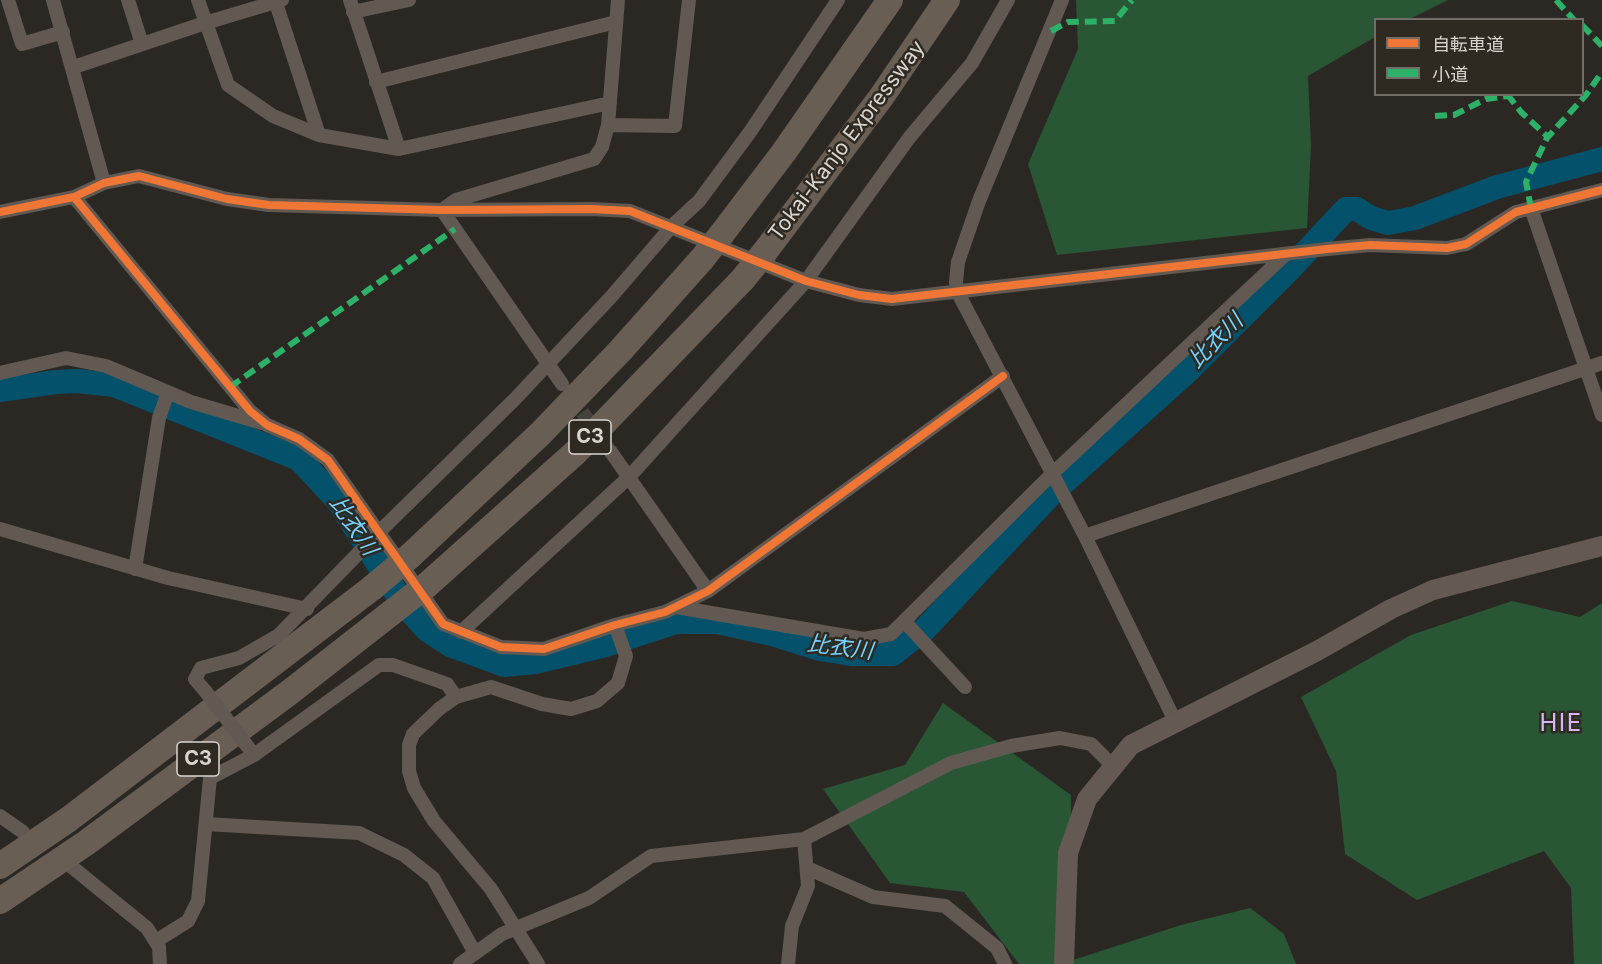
<!DOCTYPE html>
<meta charset="utf-8">
<style>
body{margin:0}
#map{position:relative;width:1602px;height:964px;overflow:hidden;background:#2b2824;font-family:Inter,"Noto Sans JP",sans-serif}
canvas{display:block}
.legend{position:absolute;left:1374px;top:18px;width:210px;height:78px;box-sizing:border-box;background:#2e2921;border:2px solid #726e67;margin:0;padding:8px 10px;list-style:none;font-size:18px;color:#d9d6d0}
.legend li{display:flex;align-items:center;gap:12px;height:30px}
.legend b{width:30px;border:2px solid #726e67}
</style>
<div id="map">
<canvas width="1602" height="964"></canvas>
<ul class="legend">
<li><b style="height:8px;background:#f07635"></b>自転車道</li>
<li><b style="height:8px;background:#2db169"></b>小道</li>
</ul>
</div>
<script>
const ctx = document.querySelector('canvas').getContext('2d');
ctx.lineJoin = 'round';
function paint(path, color) { ctx.fillStyle = color; ctx.fill(path, 'evenodd'); }
const poly = rows => new Path2D(rows.map(r => 'M' + r).join(''));
function strokePath(path, color, width, dash) { ctx.strokeStyle = color; ctx.lineWidth = width; ctx.lineCap = dash ? 'butt' : 'round'; ctx.setLineDash(dash || []); ctx.stroke(path); }
function write(font, color, halo, rows, align = 'center') {
  ctx.font = font + ' Inter,"Noto Sans JP",sans-serif'; ctx.lineWidth = 5; ctx.setLineDash([]); ctx.textBaseline = 'middle'; ctx.strokeStyle = halo; ctx.fillStyle = color; for (const [text, x, y, turn = 0] of rows) {
    ctx.save(); ctx.translate(x, y); ctx.rotate((+turn || 0) * Math.PI / 180); ctx.textAlign = isNaN(turn) ? turn : align; if (halo) ctx.strokeText(text, 0, 0); ctx.fillText(text, 0, 0); ctx.restore();
  }
}
const green = poly([
 [1076,0,1448,0,1410,19,1376,20,1375,37,1308,76,1311,146,1307,228,1057,255,1028,164,1078,49],
 [1512,601,1580,617,1602,603,1602,964,1574,964,1571,888,1544,851,1417,900,1345,854,1336,771,1301,697,1411,635],
 [943,703,1071,795,1070,961,1181,925,1250,908,1284,934,1296,964,1019,964,964,892,890,883,823,789,905,765]
]);
const river = poly([
 [0,390,56,382,77,381,114,385,299,459,339,502,402,602,427,630,450,645,504,665,535,662,602,646,676,622,717,622,772,634,820,649,851,654,893,654,926,628,1051,494,1189,370,1290,269,1346,209,1357,209,1371,218,1388,223,1415,218,1497,187,1602,159]
]);
const streetTunnel = poly([
 [570,395,611,452]
]);
const street = poly([
 [8,0,22,44,63,32],
 [53,0,104,183],
 [128,0,142,44],
 [198,0,228,85,273,116,319,135,399,149,610,103],
 [275,0,319,135],
 [350,0,399,149],
 [1062,0,979,201,958,262,956,282,957,291,1085,536,1175,721],
 [353,12,409,0],
 [74,67,205,23,282,0],
 [376,82,616,22],
 [608,125,675,126,689,0],
 [74,197,250,411,267,425,299,439,328,460,443,624,501,647,544,649,615,625,665,612,708,591,1003,376],
 [1531,208,1602,415],
 [442,210,456,200,594,159,602,147,608,125,618,0],
 [442,210,562,384],
 [0,212,74,197,104,183,139,176,227,199,269,205,442,210,591,209,630,211,806,281,859,295,892,299,1327,249,1370,245,1447,248,1466,244,1516,212,1602,190],
 [0,373,66,358,106,366,191,402,262,423],
 [611,452,708,591],
 [0,529,168,578,307,609],
 [1085,536,1602,363],
 [135,569,159,418,168,392],
 [676,607,864,639,891,634,1053,473,1285,255],
 [904,621,965,687],
 [461,632,629,477,806,281,909,138,972,63,1008,0],
 [206,692,195,679,201,668,239,658,279,635,378,533,515,399,611,297,672,226,699,201,750,132,838,0],
 [0,816,23,832],
 [206,824,359,833,404,855,433,878,475,953],
 [72,867,147,928,159,947,160,964],
 [807,868,873,897,945,906,997,948,1005,964],
 [156,941,188,921,198,901,210,778,254,755,379,665,393,665,447,684,456,697],
 [460,964,502,934,589,898,651,856,804,839,951,763,1011,746,1060,738,1091,744,1113,766],
 [538,964,491,889,434,821,414,788,409,771,409,745,413,734,439,709,456,697,491,687,542,704,571,709,597,701,618,683,626,656,615,625],
 [788,964,792,926,808,886,804,839]
]);
const secondary = poly([
 [1064,964,1068,853,1087,799,1131,745,1317,651,1391,609,1433,590,1602,546]
]);
const highway = poly([
 [721,235,784,152,890,0],
 [764,253,882,96,947,0],
 [410,556,540,434,620,351,702,259],
 [427,585,576,452,743,279],
 [0,866,69,819,372,588],
 [0,901,86,843,290,692,391,613]
]);
const streetBridge = poly([
 [206,692,254,755]
]);
const highwayBridge = poly([
 [702,259,721,235],
 [743,279,764,253],
 [372,588,410,556],
 [391,613,427,585]
]);
const quiet = poly([
 [1556,0,1574,20],
 [1582,25,1602,46],
 [1051,31,1068,22,1115,21,1132,0],
 [1507,94,1521,112,1548,137],
 [1435,116,1454,115,1486,99,1507,96],
 [1531,208,1526,182,1547,138,1586,95,1602,72],
 [230,387,455,229]
]);
const cycleway = poly([
 [74,197,250,411,267,425,299,439,328,460,443,624,501,647,544,649,615,625,665,612,708,591,1003,376],
 [0,212,74,197,104,183,139,176,227,199,269,205,442,210,591,209,630,211,806,281,859,295,892,299,1327,249,1370,245,1447,248,1466,244,1516,212,1602,190]
]);
const shields = [
 [590,437,42],
 [198,759,42]
];
const shieldNames = [
 ["C3",590,437],
 ["C3",198,759]
];
const streetNames = [
 ["Tokai-Kanjo Expressway",847,141,-53]
];
const waterNames = [
 ["比衣川",1216,341,-45],
 ["比衣川",353,526,56],
 ["比衣川",840,648,7]
];
const quarterNames = [
 ["HIE",1561,724]
];
paint(green, '#295634');
strokePath(river, '#04516c', 24);
strokePath(streetTunnel, '#45423e', 14, [14, 7]);
strokePath(street, '#615952', 14);
strokePath(secondary, '#655a53', 20);
strokePath(highway, '#695e54', 26);
strokePath(streetBridge, '#615952', 14);
strokePath(highwayBridge, '#695e54', 26);
strokePath(quiet, '#2db169', 6, [12, 6]);
strokePath(cycleway, '#f07635', 8);
for (const [x, y, w] of shields) { const box = new Path2D(); box.roundRect(x - w / 2, y - 17, w, 34, 4.5); ctx.fillStyle = '#2e2921'; ctx.fill(box); strokePath(box, '#d9d6d0', 1.5); }
write('bold 20px', '#d9d6d0', null, shieldNames);
write('21px', '#d9d6d0', '#2e2921', streetNames);
write('italic 22px', '#74d2ff', '#2e2921', waterNames);
ctx.letterSpacing = '1.5px';
write('24px', '#d4b5fa', '#2e2921', quarterNames);
ctx.letterSpacing = '0px';
</script>
